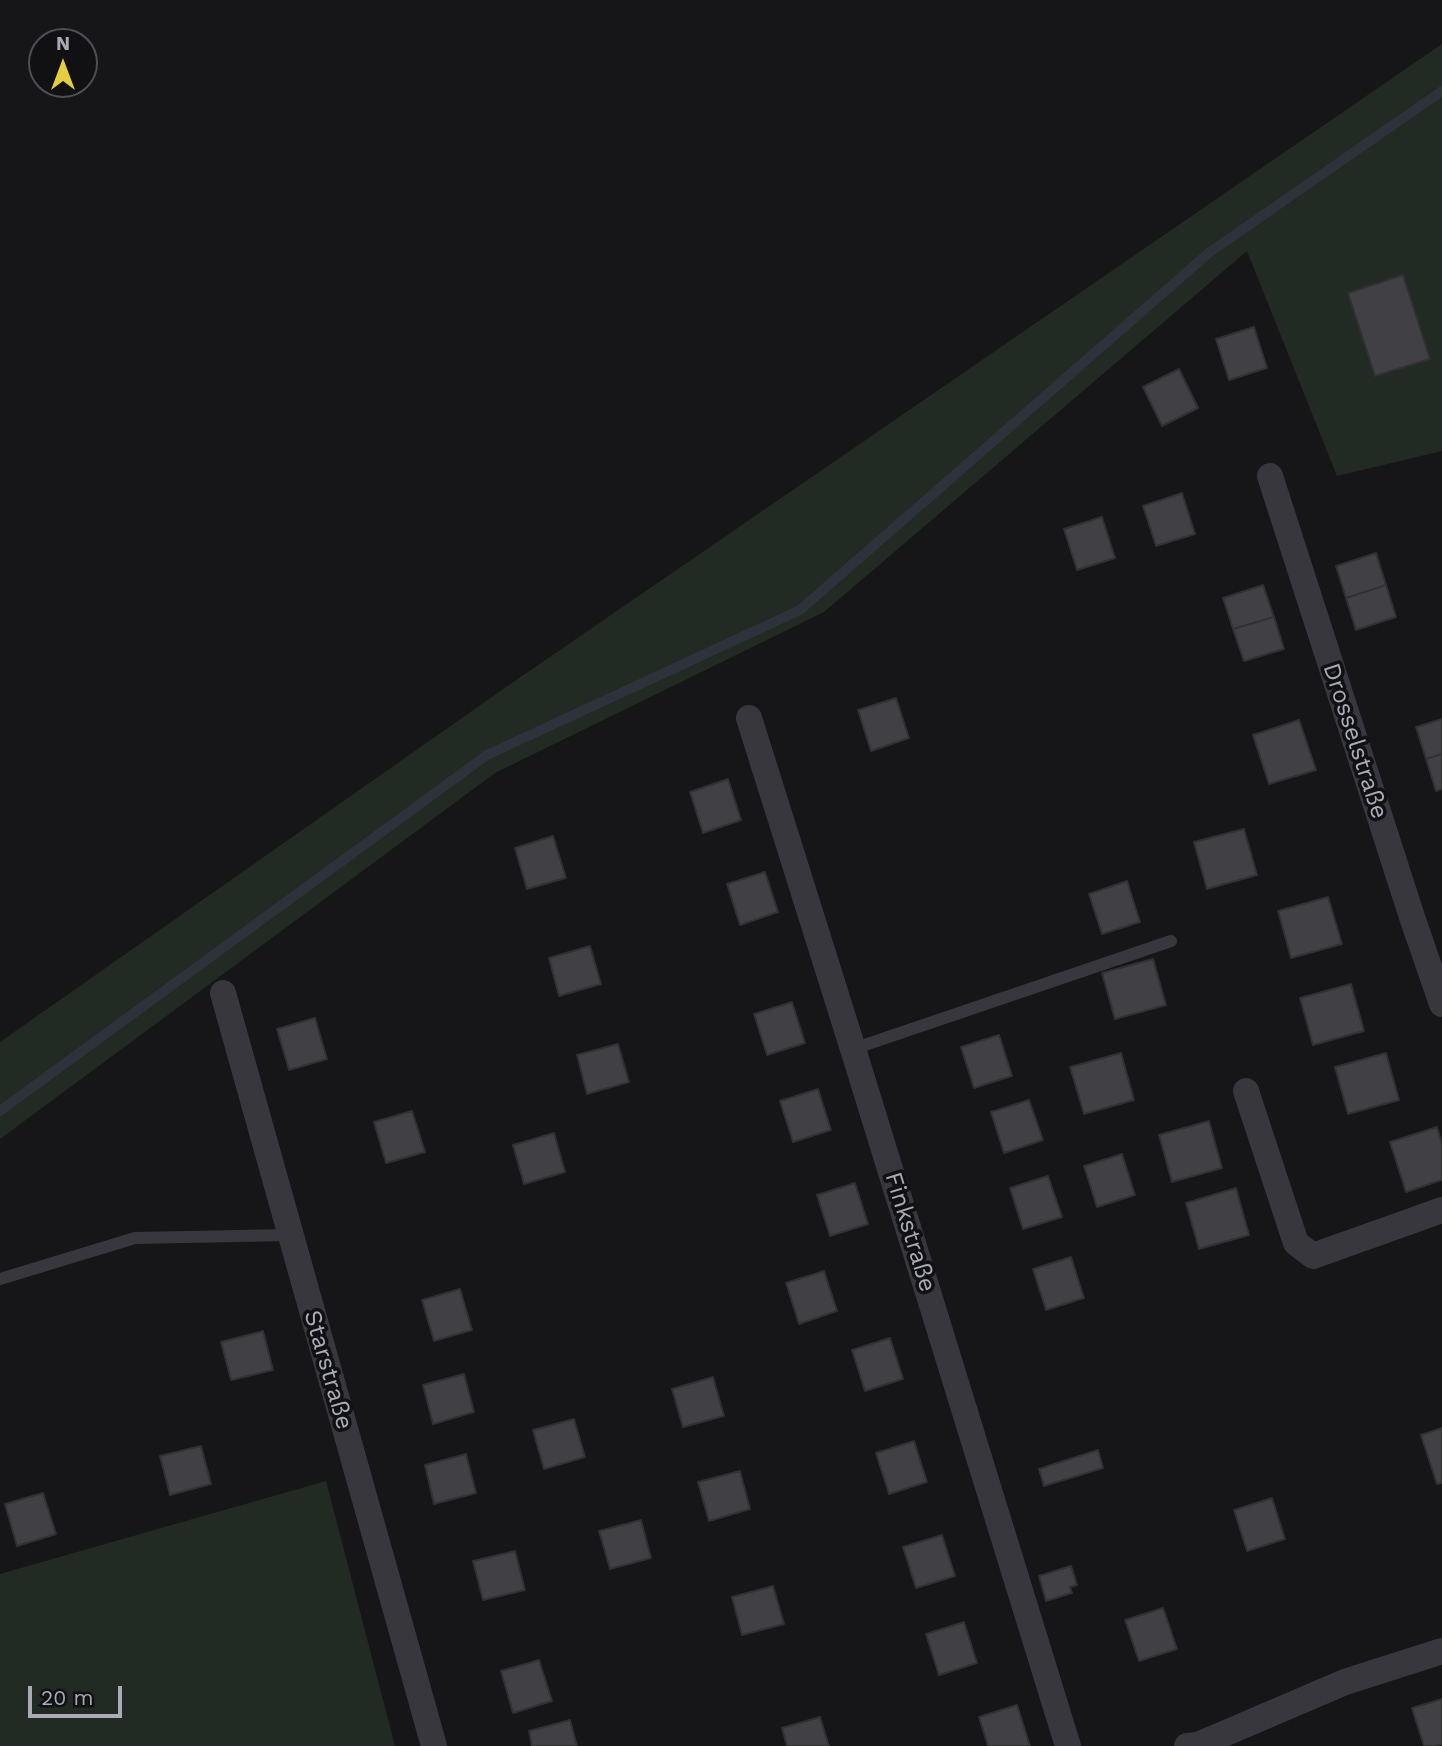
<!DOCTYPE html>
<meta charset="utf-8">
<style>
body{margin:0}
#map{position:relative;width:1442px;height:1746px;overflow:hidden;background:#161618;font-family:"Work Sans",sans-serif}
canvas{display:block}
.north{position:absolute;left:28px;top:28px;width:70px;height:70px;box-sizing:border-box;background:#111113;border:2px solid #4e4f55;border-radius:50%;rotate:0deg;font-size:19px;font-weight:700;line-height:28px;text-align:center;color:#a9abb7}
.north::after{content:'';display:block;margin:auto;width:24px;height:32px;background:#e6cd40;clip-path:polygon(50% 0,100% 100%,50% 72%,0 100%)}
.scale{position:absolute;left:28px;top:1686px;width:94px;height:32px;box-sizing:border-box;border:4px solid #a9abb7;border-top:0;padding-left:9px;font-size:21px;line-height:24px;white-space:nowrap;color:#a9abb7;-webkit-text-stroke:5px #111113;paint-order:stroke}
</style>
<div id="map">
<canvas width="1442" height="1746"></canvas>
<div class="north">N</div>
<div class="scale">20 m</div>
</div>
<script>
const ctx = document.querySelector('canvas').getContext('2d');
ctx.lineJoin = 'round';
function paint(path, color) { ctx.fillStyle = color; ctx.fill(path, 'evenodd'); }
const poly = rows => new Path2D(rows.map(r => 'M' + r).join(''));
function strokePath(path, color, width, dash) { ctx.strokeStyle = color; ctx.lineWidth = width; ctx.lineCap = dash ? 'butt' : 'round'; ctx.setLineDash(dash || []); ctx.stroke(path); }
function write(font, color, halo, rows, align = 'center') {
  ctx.font = font + ' "Work Sans",sans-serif'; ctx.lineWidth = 7; ctx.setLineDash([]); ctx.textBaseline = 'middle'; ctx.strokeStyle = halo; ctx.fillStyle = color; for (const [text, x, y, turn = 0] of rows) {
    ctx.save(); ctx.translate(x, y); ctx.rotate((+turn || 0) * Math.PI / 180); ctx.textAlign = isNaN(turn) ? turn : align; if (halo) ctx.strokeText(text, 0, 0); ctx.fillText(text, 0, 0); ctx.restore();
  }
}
const green = poly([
 [1442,44,1442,451,1337,476,1247,251,824,612,495,773,0,1139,0,1042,509,685],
 [326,1481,395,1746,0,1746,0,1574]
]);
const stream = poly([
 [0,1111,487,755,800,610,1210,252,1442,91]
]);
const building = poly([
 [1403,275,1430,359,1375,376,1348,293,1403,275],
 [1254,327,1267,368,1229,380,1216,339,1254,327],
 [1179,369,1198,408,1162,426,1143,387,1179,369],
 [1182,493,1195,534,1156,546,1143,506,1182,493],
 [1102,517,1115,558,1077,570,1064,529,1102,517],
 [1376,553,1386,585,1346,598,1336,566,1376,553],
 [1263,585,1274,617,1233,629,1223,598,1263,585],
 [1386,585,1396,617,1356,630,1346,598,1386,585],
 [1274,617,1284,649,1244,661,1233,629,1274,617],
 [896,698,909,738,871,751,858,710,896,698],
 [1442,719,1442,754,1426,759,1416,727,1442,719],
 [1299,720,1316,770,1269,784,1253,735,1299,720],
 [1442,754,1442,789,1436,791,1426,759,1442,754],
 [728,779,741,820,703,833,690,792,728,779],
 [1244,829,1257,875,1207,889,1194,842,1244,829],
 [553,836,566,878,527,889,515,848,553,836],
 [765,872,778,912,740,925,727,884,765,872],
 [1127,881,1140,922,1102,934,1089,894,1127,881],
 [1328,897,1342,944,1291,958,1278,911,1328,897],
 [590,946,601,984,559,996,549,958,590,946],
 [1153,959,1166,1005,1115,1019,1102,973,1153,959],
 [1351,984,1364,1031,1313,1045,1300,998,1351,984],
 [792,1002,805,1043,767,1055,754,1014,792,1002],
 [315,1018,327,1059,289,1070,277,1029,315,1018],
 [999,1035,1012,1076,974,1088,961,1047,999,1035],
 [618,1044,629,1082,587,1094,577,1055,618,1044],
 [1121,1053,1134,1100,1084,1114,1070,1067,1121,1053],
 [1386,1053,1399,1100,1348,1114,1335,1067,1386,1053],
 [818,1089,831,1130,793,1142,780,1101,818,1089],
 [1029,1100,1043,1140,1004,1153,991,1112,1029,1100],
 [412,1111,425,1152,386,1163,374,1122,412,1111],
 [1209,1121,1222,1168,1172,1182,1159,1135,1209,1121],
 [1437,1127,1442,1144,1442,1180,1406,1192,1390,1142,1437,1127],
 [554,1133,565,1172,524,1184,513,1145,554,1133],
 [1122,1154,1135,1195,1097,1207,1084,1166,1122,1154],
 [1048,1176,1062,1217,1023,1229,1010,1188,1048,1176],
 [855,1183,868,1224,830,1236,817,1195,855,1183],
 [1236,1188,1249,1235,1199,1249,1186,1203,1236,1188],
 [1071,1257,1084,1298,1046,1310,1033,1269,1071,1257],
 [824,1271,837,1311,799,1324,786,1283,824,1271],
 [460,1289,472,1330,434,1341,422,1300,460,1289],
 [263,1331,273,1370,231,1380,221,1342,263,1331],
 [890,1338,903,1379,865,1391,852,1350,890,1338],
 [464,1374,474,1412,433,1424,423,1385,464,1374],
 [713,1377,724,1416,683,1427,672,1389,713,1377],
 [574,1419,585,1457,544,1469,533,1430,574,1419],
 [1442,1428,1442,1483,1437,1484,1421,1435,1442,1428],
 [914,1441,927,1482,889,1494,876,1453,914,1441],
 [201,1446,211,1484,170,1495,160,1456,201,1446],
 [1098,1450,1103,1468,1044,1486,1039,1469,1098,1450],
 [466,1454,476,1493,434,1504,425,1465,466,1454],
 [740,1471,750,1509,709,1521,698,1482,740,1471],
 [43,1493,56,1534,17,1546,5,1504,43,1493],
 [1272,1498,1285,1539,1247,1551,1234,1510,1272,1498],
 [641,1520,651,1558,610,1569,599,1531,641,1520],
 [942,1535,955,1576,916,1588,903,1547,942,1535],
 [515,1551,525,1590,483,1600,473,1561,515,1551],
 [1071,1566,1077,1585,1070,1587,1072,1593,1046,1601,1039,1576,1071,1566],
 [773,1586,784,1624,742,1635,732,1597,773,1586],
 [1163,1608,1177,1649,1139,1661,1125,1620,1163,1608],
 [964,1622,977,1663,939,1675,926,1634,964,1622],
 [539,1660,552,1701,513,1713,501,1671,539,1660],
 [1442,1699,1442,1744,1436,1746,1424,1746,1412,1708,1442,1699],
 [1017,1705,1030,1746,988,1746,979,1717,1017,1705],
 [820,1717,829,1746,787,1746,782,1728,820,1717],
 [570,1720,577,1746,532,1746,529,1731,570,1720]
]);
const lane = poly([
 [853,1049,1171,941],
 [0,1279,135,1238,290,1235]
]);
const street = poly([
 [1270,476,1412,917,1442,1004],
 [749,718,853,1049,1068,1746],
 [223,993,434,1746],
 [1246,1091,1296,1243,1313,1256,1442,1210],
 [1187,1746,1198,1745,1345,1682,1442,1651]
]);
const streetNames = [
 ["Drosselstraße",1355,741,72],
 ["Finkstraße",910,1232,73],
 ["Starstraße",328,1370,74]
];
paint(green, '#222a24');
strokePath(stream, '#2d323b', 10);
paint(building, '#414045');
strokePath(building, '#313034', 2);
strokePath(lane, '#37373d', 12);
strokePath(street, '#37373d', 26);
write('24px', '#a9abb7', '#111113', streetNames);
</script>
